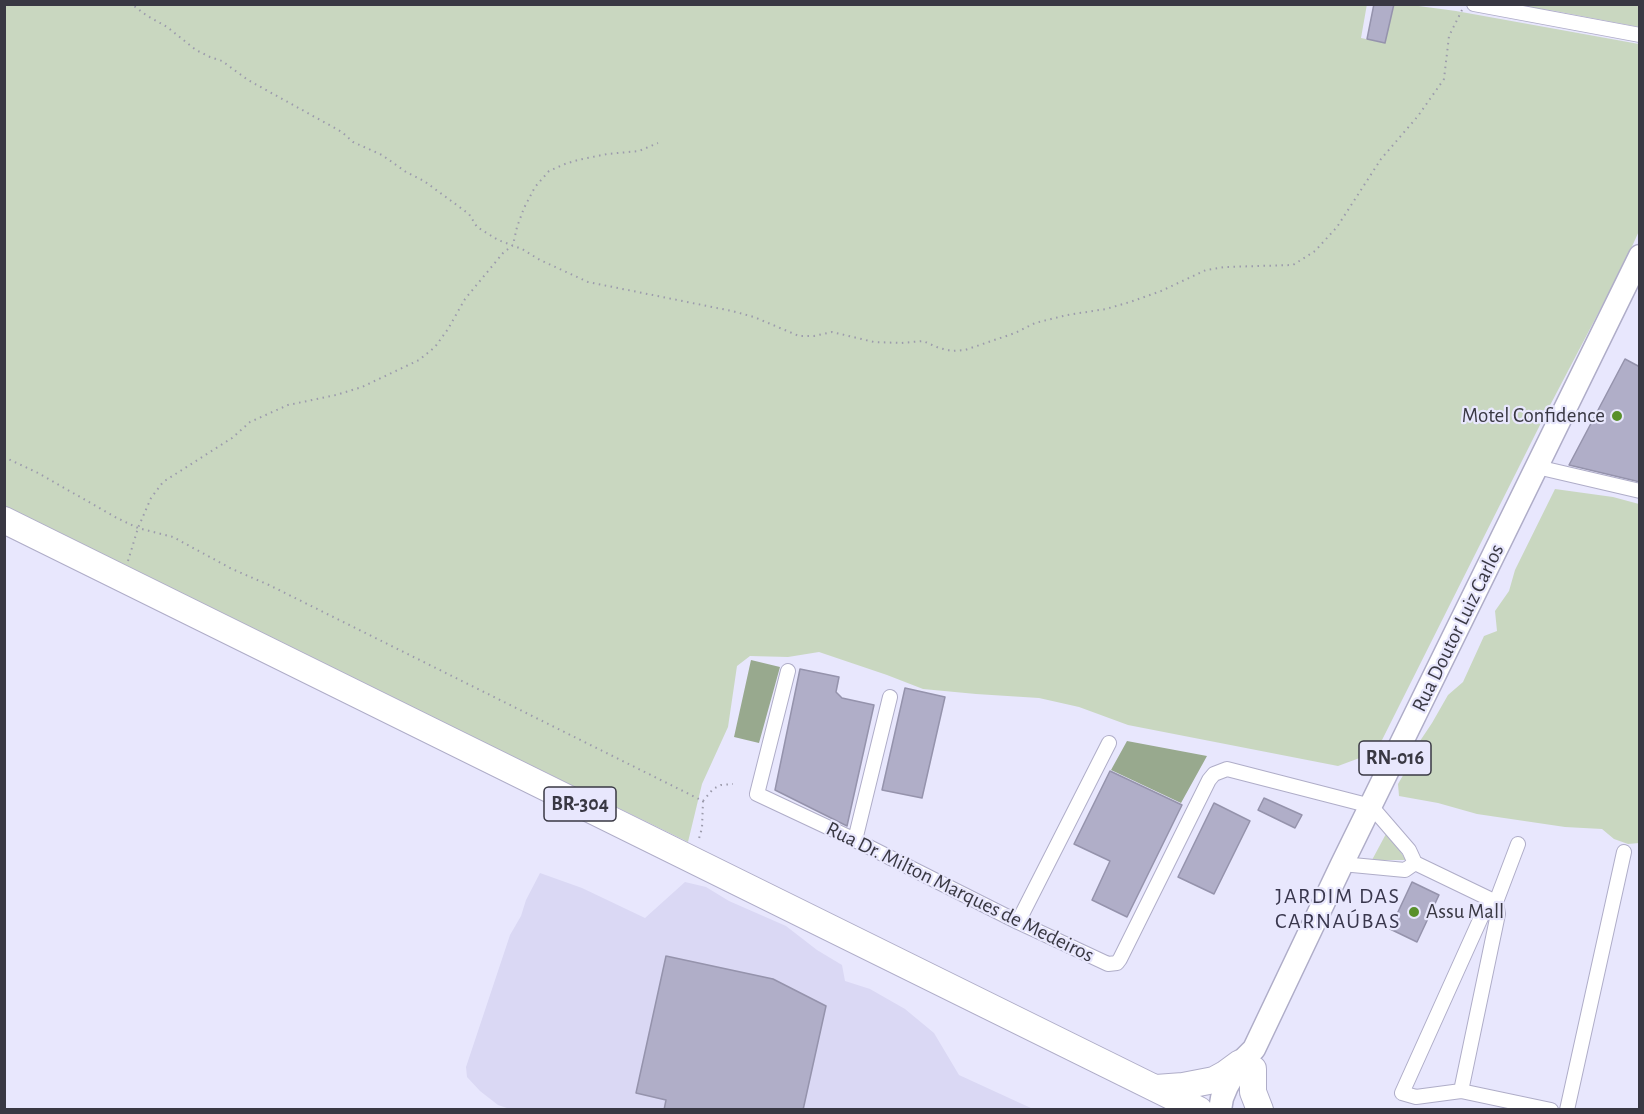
<!DOCTYPE html>
<meta charset="utf-8">
<style>
body{margin:0}
#map{position:relative;width:1644px;height:1114px;overflow:hidden;background:#e8e7fd;font-family:"Alegreya Sans",sans-serif}
canvas{display:block}
.frame{position:absolute;inset:0;border:6px solid #393843;pointer-events:none}
</style>
<div id="map">
<canvas width="1644" height="1114"></canvas>
<div class="frame"></div>
</div>
<script>
const ctx = document.querySelector('canvas').getContext('2d');
ctx.lineJoin = 'round';
function paint(path, color) { ctx.fillStyle = color; ctx.fill(path, 'evenodd'); }
const poly = rows => new Path2D(rows.map(r => 'M' + r).join(''));
function strokePath(path, color, width, dash) { ctx.strokeStyle = color; ctx.lineWidth = width; ctx.lineCap = dash ? 'butt' : 'round'; ctx.setLineDash(dash || []); ctx.stroke(path); }
function write(font, color, halo, rows, align = 'center') {
  ctx.font = font + ' "Alegreya Sans",sans-serif'; ctx.lineWidth = 4.5; ctx.setLineDash([]); ctx.textBaseline = 'middle'; ctx.strokeStyle = halo; ctx.fillStyle = color; for (const [text, x, y, turn = 0] of rows) {
    ctx.save(); ctx.translate(x, y); ctx.rotate((+turn || 0) * Math.PI / 180); ctx.textAlign = isNaN(turn) ? turn : align; if (halo) ctx.strokeText(text, 0, 0); ctx.fillText(text, 0, 0); ctx.restore();
  }
}
const built = poly([
 [540,873,582,888,645,918,685,882,706,887,729,901,786,926,817,950,842,965,845,981,870,989,905,1009,934,1033,959,1075,1033,1109,510,1109,498,1105,480,1091,467,1077,466,1067,510,935,521,916,526,900]
]);
const green = poly([
 [1367,4,1361,38,1385,43,1394,5,1411,5,1456,11,1639,44,1639,231,1625,262,1546,413,1382,740,1365,756,1338,766,1128,725,1079,707,1039,698,976,694,923,689,887,675,819,652,788,657,750,656,737,666,728,727,702,784,688,842,135,572,5,506,4,5],
 [1516,5,1639,5,1639,27,1555,11],
 [1555,489,1613,497,1639,504,1639,843,1628,844,1614,839,1602,829,1565,827,1477,814,1438,803,1399,796,1398,784,1405,772,1413,772,1408,759,1432,723,1448,695,1463,682,1484,636,1497,631,1495,611,1509,591,1515,570],
 [1387,832,1406,860,1372,860]
]);
const water = poly([
 [751,660,780,667,759,743,734,737],
 [1127,741,1207,756,1181,803,1111,770]
]);
const building = poly([
 [1374,4,1394,4,1385,43,1367,39,1374,4],
 [1625,359,1640,367,1640,482,1569,465,1625,359],
 [800,669,839,677,836,692,842,698,874,705,847,826,775,790,800,669],
 [905,688,945,697,922,798,882,790,905,688],
 [1110,771,1182,805,1127,917,1092,900,1110,861,1074,844,1110,771],
 [1264,798,1302,815,1295,828,1258,810,1264,798],
 [1214,803,1250,821,1214,894,1178,877,1214,803],
 [1412,882,1439,895,1417,942,1390,929,1412,882],
 [666,956,773,979,826,1006,803,1110,664,1110,666,1100,636,1093,666,956]
]);
const path = poly([
 [129,4,134,6,146,15,167,27,196,50,210,57,222,61,248,80,342,132,353,142,382,155,406,172,424,181,469,214,477,227,498,240,522,249,540,260,588,282,732,311,754,317,799,336,814,336,832,332,874,342,901,343,923,341,939,348,952,351,965,350,1015,333,1035,323,1067,315,1106,309,1130,302,1161,291,1206,270,1225,267,1293,265,1315,251,1337,227,1381,159,1418,116,1444,79,1449,36,1462,10],
 [4,457,38,473,117,518,138,528,173,537,232,569,269,585,703,801,702,828,698,842],
 [128,561,138,528,151,498,163,482,232,438,250,422,288,405,336,395,362,387,419,360,435,347,448,329,465,299,503,253,513,245,517,227,524,208,535,187,549,171,565,164,578,160,607,154,639,151,658,143],
 [703,801,713,789,721,785,733,784]
]);
const street = poly([
 [1474,4,1640,35],
 [1537,467,1640,491],
 [788,671,757,794,855,840,1018,922,1108,964,1117,963,1120,959,1209,780,1214,774,1227,769,1371,806,1409,850,1415,863,1496,902],
 [855,840,890,697],
 [1342,864,1405,870,1415,863],
 [1496,902,1484,911,1402,1093,1416,1097,1461,1091,1551,1110],
 [1018,922,1109,743],
 [1461,1091,1498,914,1496,902,1518,844],
 [1567,1110,1624,852]
]);
const primary = poly([
 [1220,1110,1222,1098,1227,1086,1240,1063,1254,1049,1342,864,1640,256]
]);
const highway = poly([
 [4,520,1199,1110],
 [1253,1069,1253,1092,1260,1110],
 [1156,1088,1183,1086,1214,1080,1225,1074,1240,1063]
]);
const markers = [
 [1617,416,6,"#59902b"],
 [1414,912,6,"#59902b"]
];
const shields = [
 [1395,758,72],
 [580,804,72]
];
const shieldNames = [
 ["RN-016",1395,758],
 ["BR-304",580,804]
];
const poiNames = [
 ["Motel Confidence",1605,416],
 ["Assu Mall",1426,912,"left"]
];
const streetNames = [
 ["Rua Doutor Luiz Carlos",1458,628,-64],
 ["Rua Dr. Milton Marques de Medeiros",960,892,26]
];
const neighbourhoodNames = [
 ["JARDIM DAS",1338,896],
 ["CARNAÚBAS",1338,921]
];
paint(built, '#dad8f4');
paint(green, '#c9d7c0');
paint(water, '#98a98e');
paint(building, '#b0aec8');
strokePath(building, '#9593ac', 1.5);
strokePath(street, '#afadc8', 16);
strokePath(primary, '#afadc8', 25);
strokePath(highway, '#afadc8', 28);
strokePath(path, '#9c9bac', 2, [1.5, 4.5]);
strokePath(street, '#fff', 14);
strokePath(primary, '#fff', 22);
strokePath(highway, '#fff', 26);
for (const [x, y, r, color] of markers) { const dot = new Path2D(); dot.arc(x, y, r, 0, 2 * Math.PI); ctx.fillStyle = color; ctx.fill(dot); strokePath(dot, '#e8e7fd', 2); }
for (const [x, y, w] of shields) { const box = new Path2D(); box.roundRect(x - w / 2, y - 17, w, 34, 4.5); ctx.fillStyle = '#e8e7fd'; ctx.fill(box); strokePath(box, '#393843', 1.5); }
write('bold 20px', '#393843', null, shieldNames);
write('21px', '#393843', '#e8e7fd', poiNames, 'right');
write('21px', '#393843', '#e8e7fd', streetNames);
ctx.letterSpacing = '1.5px';
write('22px', '#39374d', '#e8e7fd', neighbourhoodNames);
ctx.letterSpacing = '0px';
</script>
